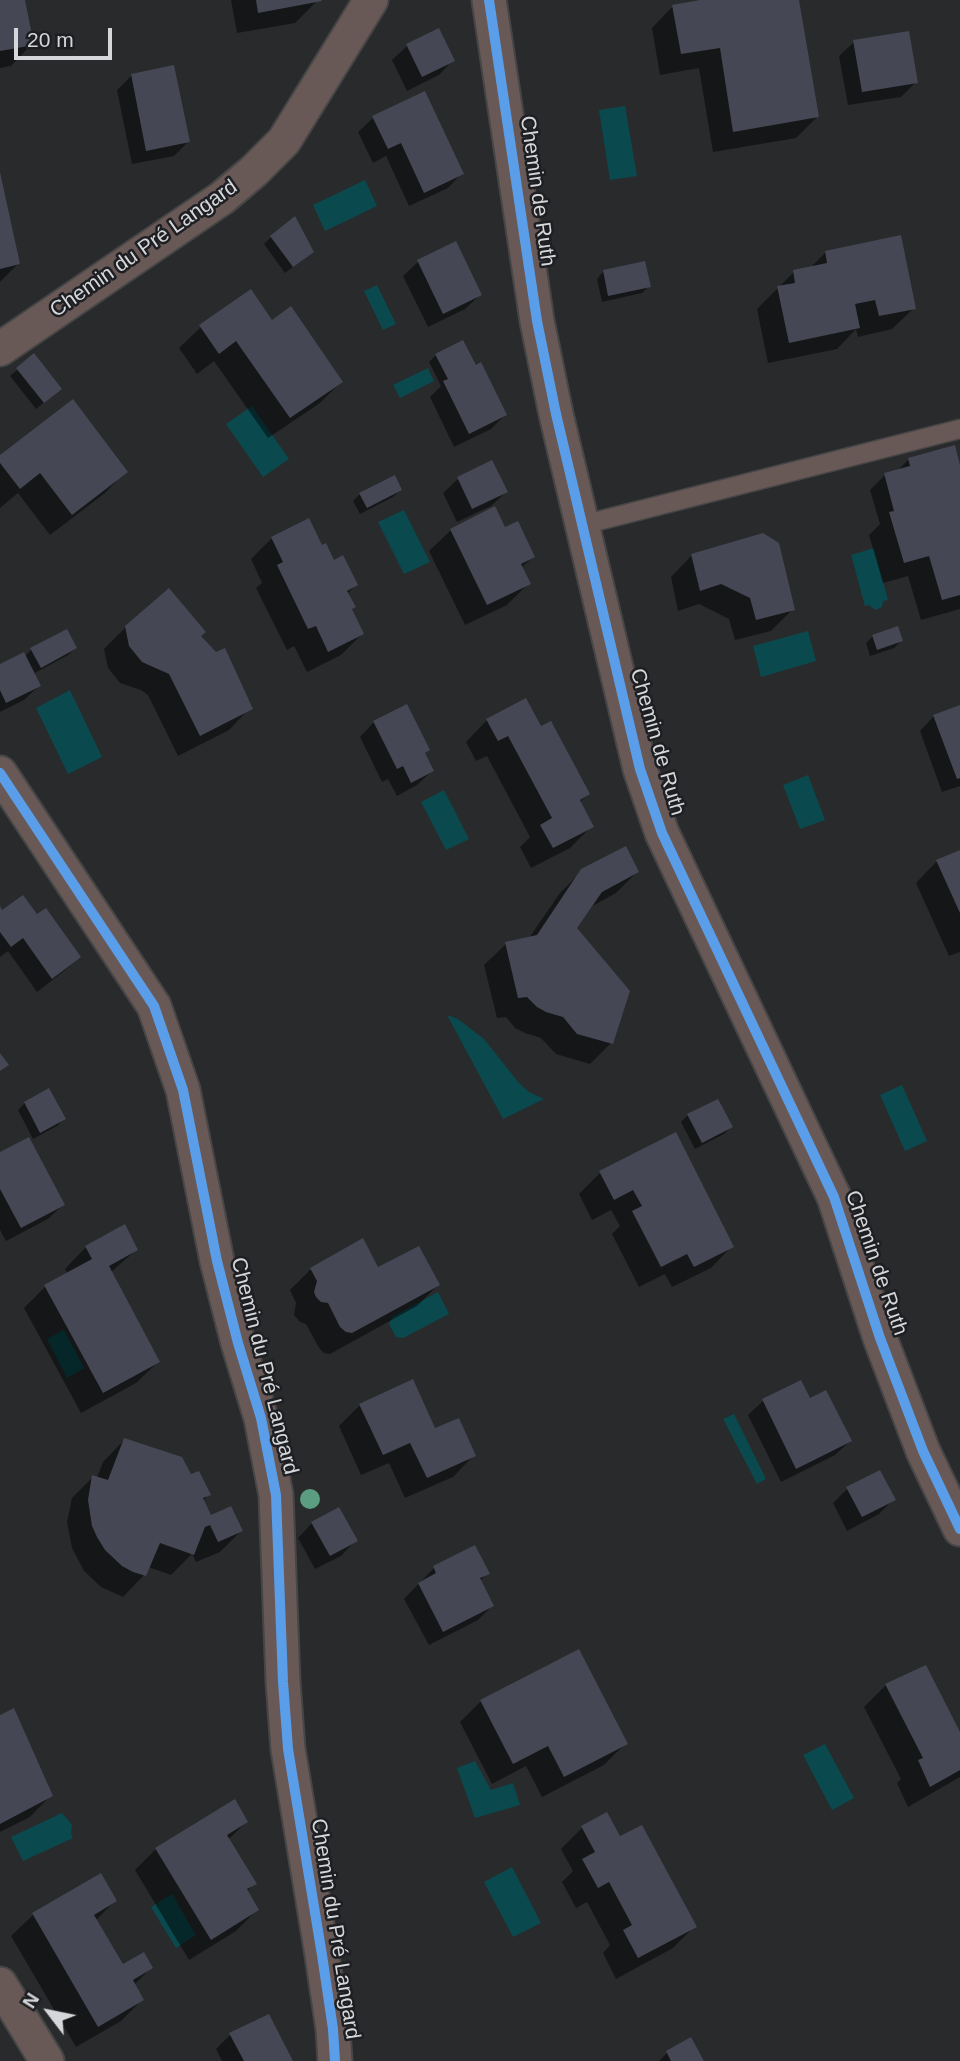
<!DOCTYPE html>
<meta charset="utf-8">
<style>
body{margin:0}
#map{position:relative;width:960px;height:2061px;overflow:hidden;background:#292a2c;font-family:Arial,sans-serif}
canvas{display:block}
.north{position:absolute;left:14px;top:1977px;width:70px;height:70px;-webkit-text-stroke:5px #1e1f23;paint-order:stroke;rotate:302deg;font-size:19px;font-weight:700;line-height:28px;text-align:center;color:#d6d7da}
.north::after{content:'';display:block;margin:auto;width:24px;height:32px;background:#d6d7da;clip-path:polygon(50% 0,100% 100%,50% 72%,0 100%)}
.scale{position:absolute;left:14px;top:28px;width:98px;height:32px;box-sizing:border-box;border:4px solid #d6d7da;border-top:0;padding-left:9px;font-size:21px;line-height:24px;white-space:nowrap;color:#d6d7da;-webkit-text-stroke:5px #1e1f23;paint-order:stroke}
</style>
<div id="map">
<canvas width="960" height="2061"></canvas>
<div class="north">N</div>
<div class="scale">20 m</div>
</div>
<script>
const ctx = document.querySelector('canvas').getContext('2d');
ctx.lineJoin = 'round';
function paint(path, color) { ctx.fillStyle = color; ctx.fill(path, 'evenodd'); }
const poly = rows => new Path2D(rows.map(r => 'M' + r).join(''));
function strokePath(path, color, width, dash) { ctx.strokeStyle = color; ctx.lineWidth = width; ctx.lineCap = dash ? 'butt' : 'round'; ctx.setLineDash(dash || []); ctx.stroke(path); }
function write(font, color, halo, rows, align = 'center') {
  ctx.font = font + ' Arial,sans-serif'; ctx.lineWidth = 5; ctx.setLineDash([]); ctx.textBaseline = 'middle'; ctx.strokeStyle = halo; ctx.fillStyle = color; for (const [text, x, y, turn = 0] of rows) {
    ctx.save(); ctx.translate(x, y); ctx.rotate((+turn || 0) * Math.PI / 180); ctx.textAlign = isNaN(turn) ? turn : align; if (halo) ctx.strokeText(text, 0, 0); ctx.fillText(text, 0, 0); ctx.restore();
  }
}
const water = poly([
 [625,106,637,176,610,180,599,110],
 [365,180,377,206,325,231,313,205],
 [377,285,396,324,383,330,364,291],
 [428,368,434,381,400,398,393,385],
 [252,406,289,459,263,477,226,424],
 [404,510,430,562,404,574,378,522],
 [874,548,888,600,883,601,882,607,875,610,869,605,865,606,851,555],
 [808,631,816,661,761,677,753,646],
 [70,690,102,757,68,774,36,708],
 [808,775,825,820,800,829,783,785],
 [444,790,469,839,446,850,421,802],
 [447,1015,458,1019,484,1039,519,1083,529,1092,544,1099,503,1119],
 [902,1085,927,1141,905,1151,880,1095],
 [438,1292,449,1314,403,1338,396,1337,389,1324,392,1317],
 [64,1330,84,1368,67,1378,47,1339],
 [734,1414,766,1479,757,1484,723,1419],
 [825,1744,854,1798,832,1810,803,1755],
 [475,1761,491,1790,513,1783,520,1805,475,1818,457,1768],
 [62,1813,72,1825,71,1834,73,1838,23,1861,11,1837],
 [512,1867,541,1923,513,1937,484,1882],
 [172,1894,196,1935,176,1948,151,1907]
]);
const shadow = poly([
 [0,0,24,0,32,44,11,66,0,68],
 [231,0,317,0,317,1,295,23,237,33],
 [710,0,798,0,817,117,796,138,713,152,699,68,660,75,652,28,673,6],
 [854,42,916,82,901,97,848,105,839,56],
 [407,46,453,60,439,75,407,91,392,60],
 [132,75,188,142,174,156,132,164,117,90],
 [373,118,462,173,448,188,409,206,386,156,373,163,358,132],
 [0,175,18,264,0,282],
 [271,237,312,252,285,273,264,244],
 [455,243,480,295,465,309,428,327,403,276,418,262],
 [825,253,914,308,892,329,858,337,856,329,837,349,768,363,757,309,794,272,810,268],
 [603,272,649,286,642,293,602,302,597,279],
 [271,322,341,382,320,403,268,438,214,361,197,374,179,348,201,327],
 [436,355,505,415,491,429,454,447,430,397,441,386,429,362],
 [34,356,53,395,36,409,10,376],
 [0,457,126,471,105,493,50,535,18,493,0,508],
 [909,459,960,473,960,609,921,620,908,576,883,583,869,535,880,524,870,490,885,475,897,471],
 [491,462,506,492,491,506,457,522,443,493,458,479],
 [400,490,393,497,360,514,353,501,360,494],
 [504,529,533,557,521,568,529,583,507,605,465,625,429,551,451,530],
 [272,538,321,547,333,562,356,585,347,594,350,610,362,634,341,655,307,672,294,646,287,650,256,588,262,583,251,559],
 [692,555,793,609,771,631,735,640,729,619,699,604,678,611,671,577],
 [126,627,199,636,250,708,229,730,178,756,148,695,141,690,120,683,108,668,104,649],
 [873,636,901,641,894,648,870,656,866,643],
 [75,648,68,655,33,674,39,686,24,700,0,712,0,666,24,657,31,650],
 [960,707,960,786,942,792,920,731,934,716],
 [487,720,541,728,588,794,579,803,592,826,570,848,531,868,520,847,530,837,487,756,476,761,466,742],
 [374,722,428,750,424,755,432,771,417,785,397,796,388,779,382,782,360,737],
 [960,852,960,952,949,956,916,883,937,861],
 [582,871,637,872,616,893,589,908,574,928,611,1043,590,1064,556,1054,541,1038,525,1033,515,1028,506,1017,497,1018,484,965,506,944,529,938,560,893],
 [0,910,2,912,37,917,79,957,64,971,37,992,8,951,0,957],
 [25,1103,64,1119,57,1126,33,1139,18,1110],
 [688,1115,731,1127,724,1134,695,1149,681,1122],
 [676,1134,732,1246,711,1268,672,1287,665,1274,639,1287,612,1234,620,1226,611,1210,592,1220,579,1194,600,1173],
 [0,1154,63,1205,48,1219,6,1241,0,1230],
 [86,1247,136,1250,110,1273,158,1362,136,1383,81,1413,24,1308,46,1286,68,1274,65,1269],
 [311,1269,438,1285,417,1306,330,1354,324,1353,319,1348,306,1324,300,1322,294,1315,296,1303,290,1290],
 [800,1382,809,1401,850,1441,835,1455,781,1482,748,1415,763,1401],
 [360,1405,434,1431,474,1455,453,1477,405,1498,389,1463,361,1475,339,1426],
 [124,1440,190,1476,209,1494,203,1501,211,1517,241,1531,220,1552,196,1562,192,1554,171,1575,148,1567,144,1575,123,1597,101,1587,84,1571,72,1548,67,1522,72,1498,93,1477,97,1478,103,1462],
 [847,1489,893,1500,879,1514,847,1531,833,1503],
 [312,1523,355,1541,341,1556,315,1569,298,1538],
 [434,1568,487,1573,480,1581,492,1606,478,1620,429,1645,404,1599],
 [886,1685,960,1736,960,1777,908,1807,897,1783,901,1779,864,1707],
 [481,1701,626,1743,604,1765,542,1797,526,1766,492,1784,460,1722],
 [0,1717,51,1795,30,1817,0,1832],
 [246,1822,228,1840,254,1884,246,1892,257,1910,236,1931,189,1960,135,1870,156,1849],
 [583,1827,619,1839,695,1926,673,1948,616,1979,603,1953,610,1945,587,1902,576,1908,562,1882,573,1871,561,1849],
 [100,1875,115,1901,95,1921,122,1967,151,1968,134,1985,142,2000,121,2021,76,2047,11,1936,33,1915],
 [230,2035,291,2061,222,2061,216,2049],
 [667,2053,702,2061,659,2061]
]);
const building = poly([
 [0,0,25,0,34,45,0,51],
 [256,0,321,0,322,1,258,13],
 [700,0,799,0,819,117,733,132,720,48,681,54,672,5],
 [439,28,455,61,422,77,406,44],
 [909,31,918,83,862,92,853,40],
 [174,65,190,142,146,151,131,74],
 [425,91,464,174,424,193,401,143,388,149,372,116],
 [0,172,20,264,0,269],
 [295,216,314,252,293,267,270,236],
 [901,235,916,309,879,316,875,300,855,304,860,328,789,343,777,286,795,283,793,270,827,263,825,251],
 [456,241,482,295,443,314,417,260],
 [645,261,651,287,608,296,603,270],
 [251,289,272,320,291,306,343,382,290,418,236,341,219,354,199,325],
 [463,340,476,365,481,362,507,415,469,434,443,381,448,379,435,354],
 [34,353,62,389,44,403,16,368],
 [73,399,128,472,72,515,40,473,20,489,0,463,0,455],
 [955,445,960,465,960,595,942,600,929,556,904,563,889,512,894,511,884,473,910,466,908,458],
 [492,460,508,492,472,509,457,477],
 [395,475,402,490,367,508,359,493],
 [495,506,505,527,518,521,535,557,521,564,531,584,487,605,450,529],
 [309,518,322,545,326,543,334,560,343,555,358,585,347,591,356,607,352,609,364,634,328,652,316,626,308,629,277,565,283,562,271,537],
 [763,533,779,543,795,610,756,620,750,598,721,584,700,591,691,554],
 [169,588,206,632,201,636,216,652,225,648,253,709,200,736,169,674,142,662,129,646,125,626],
 [898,626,903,641,877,650,872,635],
 [67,629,77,648,41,668,30,648],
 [24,652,41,686,6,703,0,690,0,664],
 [526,698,541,726,551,721,590,794,580,800,594,827,553,848,540,825,552,818,508,736,498,741,486,719],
 [407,704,430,750,425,753,434,771,411,783,403,766,397,769,373,721],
 [960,705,960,778,957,779,933,715],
 [626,846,639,872,602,892,577,928,630,991,613,1044,577,1034,563,1017,546,1012,537,1007,527,997,518,998,505,942,537,935,581,869],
 [960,850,960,913,936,860],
 [23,895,37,914,46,908,81,957,52,979,23,938,11,947,0,932,0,906,2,910],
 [0,1053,9,1065,0,1071],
 [49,1088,66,1119,40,1133,24,1102],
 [718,1099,733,1127,702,1143,687,1114],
 [676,1132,734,1247,694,1267,687,1254,661,1267,632,1211,642,1206,633,1190,614,1200,599,1171],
 [29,1137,65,1205,21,1228,0,1189,0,1152],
 [125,1224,138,1250,109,1266,160,1362,103,1393,44,1285,92,1259,85,1246],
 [363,1238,378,1267,419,1246,440,1285,352,1333,346,1332,340,1327,328,1303,321,1302,316,1297,314,1292,317,1281,310,1268],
 [413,1379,435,1428,459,1418,476,1456,427,1478,410,1443,383,1455,359,1404],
 [801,1380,810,1398,826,1390,852,1441,796,1469,762,1399],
 [124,1438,182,1457,191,1474,199,1471,211,1495,203,1498,211,1515,231,1506,243,1531,218,1542,210,1525,205,1527,194,1555,160,1543,146,1576,133,1572,122,1566,105,1550,97,1537,92,1526,88,1500,92,1475,108,1480],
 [880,1470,896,1500,862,1517,846,1487],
 [339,1507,358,1541,330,1556,311,1522],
 [475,1545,490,1574,480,1578,494,1606,443,1632,418,1583,436,1573,433,1566],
 [579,1649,628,1744,564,1777,548,1746,513,1764,480,1700],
 [926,1665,960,1732,960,1770,930,1787,918,1760,923,1758,885,1684],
 [14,1708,53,1796,0,1824,0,1715],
 [235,1799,248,1822,227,1835,257,1884,247,1889,259,1910,211,1940,155,1848],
 [607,1812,620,1836,642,1825,697,1927,638,1958,623,1930,632,1925,609,1882,598,1888,582,1859,595,1852,581,1826],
 [101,1873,117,1901,94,1915,123,1964,144,1952,153,1968,133,1980,144,2000,98,2027,32,1913],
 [269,2014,293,2061,244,2061,229,2033],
 [691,2037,704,2061,671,2061,666,2051]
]);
const service = poly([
 [582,525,960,429]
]);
const minor = poly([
 [489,0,537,321,556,414,640,769,662,833,834,1197,880,1338,923,1451,960,1529],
 [0,349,222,198,254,171,284,141,371,0],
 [0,773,154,1006,183,1090,217,1261,238,1343,261,1418,276,1495,283,1682,288,1749,322,1955,333,2029,335,2061],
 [0,1984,47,2061]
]);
const cycleway = poly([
 [489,0,537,321,556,414,640,769,662,833,834,1197,880,1338,923,1451,960,1529],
 [0,773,154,1006,183,1090,217,1261,238,1343,261,1418,276,1495,283,1682,288,1749,322,1955,333,2029,335,2061]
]);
const trees = [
 [310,1499]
];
const streetNames = [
 ["Chemin de Ruth",537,191,82],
 ["Chemin du Pré Langard",144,249,-35],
 ["Chemin de Ruth",657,742,74],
 ["Chemin de Ruth",876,1263,71],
 ["Chemin du Pré Langard",264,1366,76],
 ["Chemin du Pré Langard",335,1929,81]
];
paint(water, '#0a4a4f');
paint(shadow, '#0007');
paint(building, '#464754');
strokePath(service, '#464647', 21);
strokePath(minor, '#464647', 37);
strokePath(service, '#695956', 18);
strokePath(minor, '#695956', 33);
strokePath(cycleway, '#5a9eea', 10);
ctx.fillStyle = '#5a9d80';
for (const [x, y] of trees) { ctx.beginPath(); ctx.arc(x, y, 10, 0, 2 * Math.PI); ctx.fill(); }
write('21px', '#d6d7da', '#1e1f23', streetNames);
</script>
